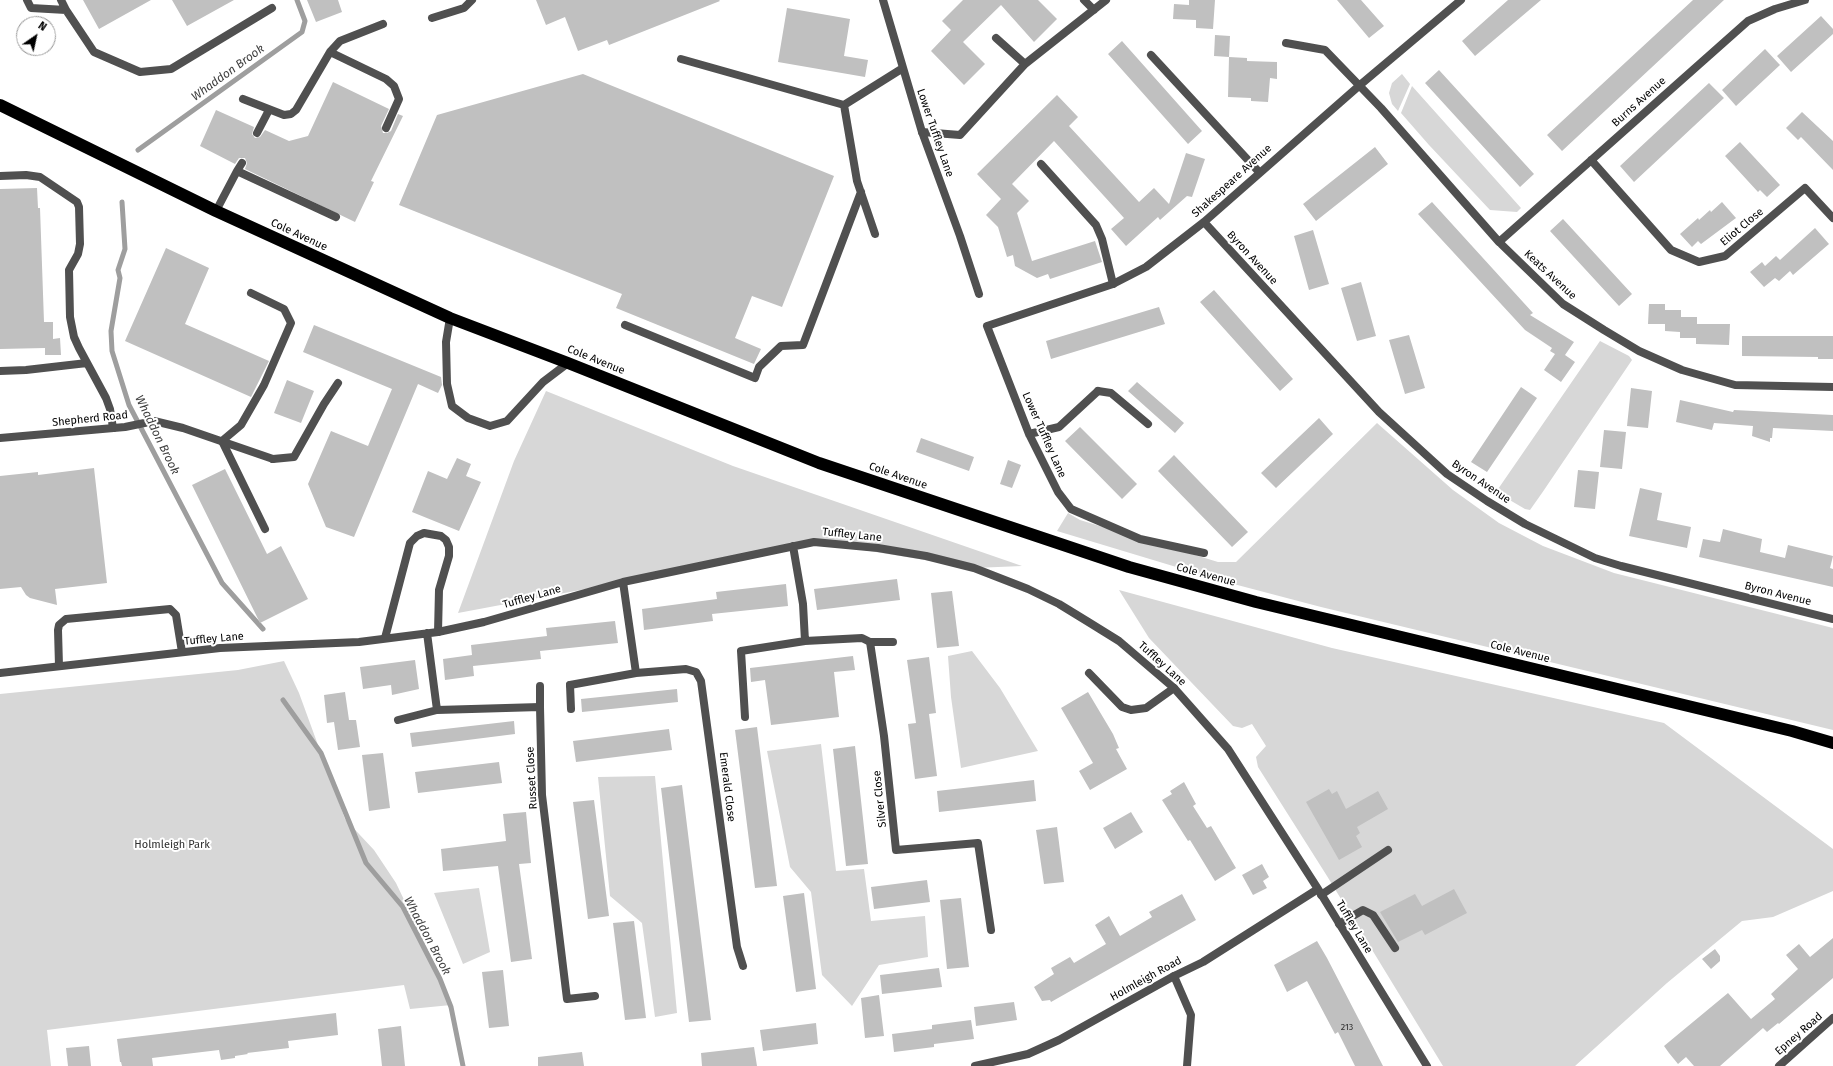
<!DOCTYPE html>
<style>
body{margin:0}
#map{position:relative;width:1833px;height:1066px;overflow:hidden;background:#fff;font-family:"Fira Sans",sans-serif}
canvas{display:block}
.north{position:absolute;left:16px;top:16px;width:40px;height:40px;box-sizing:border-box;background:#fff;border:1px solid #999;border-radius:50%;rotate:34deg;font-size:11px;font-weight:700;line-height:16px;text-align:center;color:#000}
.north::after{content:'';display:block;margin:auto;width:14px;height:18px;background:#000;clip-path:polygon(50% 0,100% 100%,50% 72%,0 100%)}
</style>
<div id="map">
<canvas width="1833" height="1066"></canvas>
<div class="north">N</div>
</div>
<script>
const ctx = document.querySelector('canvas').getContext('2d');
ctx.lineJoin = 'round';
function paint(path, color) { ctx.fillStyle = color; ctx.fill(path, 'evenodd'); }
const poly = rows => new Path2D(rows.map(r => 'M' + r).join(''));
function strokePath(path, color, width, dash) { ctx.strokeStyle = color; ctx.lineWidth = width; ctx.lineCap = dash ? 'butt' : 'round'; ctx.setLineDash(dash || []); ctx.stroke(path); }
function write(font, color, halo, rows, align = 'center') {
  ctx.font = font + ' "Fira Sans",sans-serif'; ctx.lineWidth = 4; ctx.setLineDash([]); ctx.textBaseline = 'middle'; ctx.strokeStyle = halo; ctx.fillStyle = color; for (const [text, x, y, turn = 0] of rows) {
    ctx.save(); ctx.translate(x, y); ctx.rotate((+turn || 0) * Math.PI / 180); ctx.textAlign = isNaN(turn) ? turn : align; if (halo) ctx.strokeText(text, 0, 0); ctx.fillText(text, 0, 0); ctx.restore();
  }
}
const green = poly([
 [1402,74,1410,84,1398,111,1392,104,1389,93,1392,83],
 [1412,86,1521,208,1517,212,1490,210,1429,145,1401,113],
 [1600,341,1629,356,1632,360,1542,493,1530,510,1525,509,1496,492],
 [546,391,733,466,1022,566,974,568,814,542,623,582,458,613,514,461],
 [1377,423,1453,490,1499,523,1543,546,1614,573,1833,628,1833,730,1321,607,1226,582,1057,531,1068,513,1080,520,1218,562,1236,562],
 [1119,590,1332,648,1664,723,1833,849,1833,891,1773,917,1742,921,1667,983,1575,1066,1443,1066,1327,876,1258,767,1256,757,1266,746,1252,724,1242,728,1233,726,1149,638],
 [972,651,1000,688,1038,751,961,768,951,697,948,656],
 [284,661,299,693,345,819,374,850,396,883,441,977,451,1005,410,1009,404,985,47,1030,51,1066,0,1066,0,694,238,670],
 [821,744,836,871,864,869,871,921,925,916,928,957,879,965,852,1006,822,975,811,892,790,867,767,751],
 [655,776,677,1013,655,1017,642,923,610,896,598,777],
 [479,888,490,952,463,964,434,893]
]);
const stream = poly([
 [138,150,302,32,305,21,297,0],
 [122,202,125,249,118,270,120,278,111,331,112,351,129,405,222,583,263,629],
 [283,700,321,753,366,863,403,907,440,979,451,1007,463,1066]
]);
const building = poly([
 [83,0,151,0,99,29],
 [172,0,234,0,187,26],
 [307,0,338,0,342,12,316,22],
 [536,0,719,0,720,1,609,45,607,40,578,51,565,17,546,25],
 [963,0,1038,0,1057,19,1034,42,1001,5,963,42,985,64,964,85,931,51,951,30,942,21],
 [1189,0,1215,0,1213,29,1196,28,1196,20,1173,19,1174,4,1189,5],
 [1337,0,1361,0,1384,26,1369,38],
 [1508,0,1541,0,1475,56,1462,41],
 [1693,0,1724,0,1562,151,1547,135],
 [787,8,850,19,844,56,868,60,865,77,778,62],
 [1821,16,1833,29,1833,34,1791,72,1777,56],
 [1215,35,1230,36,1229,57,1214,56],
 [1122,41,1202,131,1188,144,1108,54],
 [1765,49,1780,65,1736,106,1722,90],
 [1229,57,1247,58,1247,61,1277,62,1277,79,1270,78,1268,102,1251,101,1251,98,1228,97],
 [1439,70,1534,174,1520,187,1425,83],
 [583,74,834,176,782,307,752,296,735,338,761,349,754,364,616,308,622,294,399,205,437,115],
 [333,82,389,109,381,126,383,133,387,133,391,131,398,114,403,116,371,181,374,182,355,222,245,169,247,163,245,158,239,158,235,164,200,146,216,110,254,127,252,134,255,138,260,137,265,130,289,141,308,136],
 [1709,83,1724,98,1634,182,1620,166],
 [1057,95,1078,117,1069,126,1139,202,1154,188,1169,204,1186,153,1205,159,1192,197,1187,196,1160,220,1158,217,1126,246,1111,229,1124,218,1054,141,1012,184,1029,201,1017,213,1032,261,1095,241,1102,262,1050,279,1048,274,1037,278,1015,266,1013,255,1007,257,998,227,986,215,1001,199,977,174],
 [1802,112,1833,141,1833,170,1801,137,1798,140,1786,128],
 [1740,142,1780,185,1767,197,1760,190,1758,192,1725,156],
 [1375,147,1388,164,1316,221,1303,204],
 [37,188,38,208,40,208,44,322,53,322,53,339,60,338,61,355,45,355,45,348,0,349,0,189],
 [1432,202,1533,313,1530,315,1574,342,1565,355,1575,362,1561,382,1544,370,1555,354,1550,351,1552,348,1525,330,1418,214],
 [1722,202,1736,218,1701,244,1698,241,1692,247,1680,234,1698,218,1699,220,1710,210,1711,212],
 [1563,219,1632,294,1619,306,1550,231],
 [1815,228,1829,244,1793,275,1790,271,1779,281,1775,278,1764,287,1750,272,1762,262,1765,266,1776,256,1780,260],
 [1313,230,1329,284,1309,290,1294,236],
 [166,248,209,268,185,324,269,361,251,397,125,341],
 [1361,282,1376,336,1357,341,1341,288],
 [1214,290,1293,379,1280,391,1200,302],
 [1649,304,1665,304,1665,310,1681,310,1681,317,1697,317,1697,324,1730,324,1729,345,1696,344,1696,338,1680,338,1680,332,1665,331,1665,324,1648,324],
 [1159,307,1165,324,1051,359,1046,341],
 [314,325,441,377,442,385,438,393,418,384,354,537,326,527,308,484,331,431,368,446,392,389,303,352],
 [1409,335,1425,388,1405,394,1389,340],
 [1742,336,1833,336,1833,359,1818,359,1818,357,1742,356],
 [287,380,314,391,301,423,274,413],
 [1137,382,1184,423,1175,433,1128,391],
 [1521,387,1537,398,1487,472,1471,462],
 [1631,388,1652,391,1648,428,1627,426],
 [1680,400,1733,412,1734,410,1833,415,1833,431,1773,428,1772,438,1770,438,1770,442,1752,436,1753,426,1714,423,1712,430,1676,422],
 [1319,418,1333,434,1276,488,1261,473],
 [1080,427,1137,484,1122,499,1065,441],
 [1604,430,1626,432,1622,469,1600,467],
 [921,438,974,457,969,471,916,452],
 [1174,455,1248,532,1232,547,1158,471],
 [457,458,471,464,466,476,481,482,459,531,412,512,428,471,447,479],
 [1008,460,1021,465,1012,488,1000,484],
 [94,468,107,583,55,589,57,605,30,598,26,595,21,587,0,589,0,476,38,472,38,475],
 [225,469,267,554,281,546,308,599,260,623,192,485],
 [1578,470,1599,472,1595,509,1574,507],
 [1640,488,1662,493,1657,520,1691,527,1687,548,1629,536],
 [1723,529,1762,539,1760,552,1785,558,1788,545,1833,556,1830,568,1833,569,1833,587,1699,557,1703,539,1720,542],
 [897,579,900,600,817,610,814,589],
 [786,584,788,606,712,614,713,621,644,630,642,609,717,599,716,592],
 [952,591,959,646,937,648,931,593],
 [615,621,618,643,540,651,541,659,473,666,474,676,445,680,443,659,472,655,471,645,547,636,546,628],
 [853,656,855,670,834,672,839,717,771,725,765,680,751,682,750,668],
 [929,657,936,713,929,714,937,776,915,779,908,724,916,723,907,660],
 [415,660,419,689,392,695,391,685,363,689,360,667],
 [677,689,678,702,582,712,581,699],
 [345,692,349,720,356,720,360,747,338,750,334,722,327,723,324,695],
 [1088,692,1113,734,1119,748,1116,749,1127,769,1090,790,1079,771,1093,763,1061,708],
 [514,721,515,734,412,747,410,733],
 [757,727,777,886,755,888,735,730],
 [669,729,672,750,576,762,573,741],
 [855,746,868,864,846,866,833,749],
 [383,753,390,808,369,811,362,755],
 [499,762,502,783,418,793,415,772],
 [1034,780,1036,801,939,812,937,791],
 [1184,782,1196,804,1193,806,1207,828,1211,826,1236,868,1215,881,1190,840,1188,841,1162,800,1172,794,1170,791],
 [682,785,711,1020,689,1022,661,788],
 [1329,789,1332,794,1337,791,1346,809,1378,791,1388,809,1357,827,1360,833,1356,836,1362,847,1339,860,1306,802],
 [594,800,609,916,588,919,573,802],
 [526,812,531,863,519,864,532,959,511,962,498,866,443,871,441,849,506,841,503,814],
 [1131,812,1143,832,1115,849,1103,828],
 [1057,827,1064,882,1044,884,1036,830],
 [1262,864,1269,877,1263,881,1267,888,1253,895,1242,875],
 [927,880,930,902,874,909,871,887],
 [1454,889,1467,913,1425,935,1422,930,1398,942,1380,912,1415,894,1422,906],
 [804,893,816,989,796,992,783,896],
 [1182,894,1196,920,1051,1002,1050,1000,1042,1001,1034,987,1054,974,1051,968,1070,957,1074,963,1106,944,1095,925,1109,916,1120,936,1152,917,1149,912],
 [961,898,969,967,947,969,940,900],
 [634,921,646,1018,625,1020,613,923],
 [1833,938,1833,978,1779,1024,1778,1023,1767,1032,1763,1028,1720,1066,1694,1066,1686,1057,1678,1064,1669,1053,1664,1046,1728,993,1751,1019,1775,999,1771,994,1798,969,1786,955,1799,944,1810,957],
 [1317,941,1327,958,1383,1066,1355,1066,1338,1032,1335,1034,1307,981,1287,992,1274,965],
 [1715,949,1720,956,1720,961,1711,969,1702,959],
 [939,968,942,987,882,994,880,975],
 [503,970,509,1026,489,1028,482,972],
 [879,995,884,1036,865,1038,861,998],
 [1014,1002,1017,1020,976,1026,974,1007],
 [336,1013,338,1035,288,1041,289,1048,247,1053,248,1054,235,1056,235,1058,221,1060,219,1050,152,1058,153,1066,122,1066,121,1062,120,1062,117,1039],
 [971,1020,974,1039,934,1044,934,1047,894,1052,892,1034,932,1029,932,1025],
 [816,1023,818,1044,763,1051,760,1030],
 [401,1026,405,1066,382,1066,378,1029],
 [89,1046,91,1066,68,1066,66,1048],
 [754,1047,757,1066,702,1066,701,1053],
 [582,1052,584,1066,538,1066,538,1057]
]);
const lane = poly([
 [27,0,31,8,66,10,61,0],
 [883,0,922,132,960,236,979,294],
 [66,10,94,52,140,72,171,69,272,8],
 [432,18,464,8,472,0],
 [330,52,386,79,394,86,399,99,386,128],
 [1151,55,1259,172],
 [681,59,844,105],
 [243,99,284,115,291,114,296,110,330,52,340,41,383,24],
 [257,133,269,110],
 [1041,164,1096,225,1102,239,1113,284],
 [237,171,242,163],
 [0,176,26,175,40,177,77,202,79,207,80,244,78,254,69,270,70,317,74,337,79,348,106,398,110,409,113,428],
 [216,211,237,171,336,217],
 [875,234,857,181,844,105,903,68],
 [251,293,284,309,291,323,264,385,241,425,222,441,265,529],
 [450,318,446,342,447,384,452,406,468,418,490,426,507,421,543,382,568,363],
 [625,325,755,378,759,367,781,346,803,345,861,192],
 [0,371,26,370,87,363],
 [1098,391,1111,393,1148,424],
 [273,459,294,457,324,404,338,383],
 [385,638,410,543,417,536,424,533,441,536,446,540,449,547,449,556,439,590,438,632],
 [870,642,893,642],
 [59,666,58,630,59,625,66,619,170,609,176,615,182,652],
 [1089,673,1122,707,1131,710,1146,708,1174,688],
 [570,685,571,709],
 [540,686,540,707],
 [1321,895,1388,850],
 [1339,924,1363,910,1373,915,1395,948],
 [1174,976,1191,1015,1187,1066]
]);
const street = poly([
 [1084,0,1094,10],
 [996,38,1025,64],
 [1286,43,1325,50,1381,108,1499,242,1563,304,1604,330,1639,351,1682,370,1735,385,1833,387],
 [922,132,960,135,1025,64,1106,0],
 [1591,160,1671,250,1699,262,1725,256,1805,188,1833,218],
 [1204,222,1379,412,1447,474,1487,501,1525,524,1595,558,1621,566,1833,619],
 [1499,242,1748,21,1775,9,1805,0],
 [1029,434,1059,427,1098,391],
 [0,438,125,427,154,421,183,428,273,459],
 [793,546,803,604,805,641],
 [1204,553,1140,539,1071,509,1058,492,1029,434,987,326,1113,284,1146,267,1204,222,1360,85,1461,0],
 [623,582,636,673],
 [427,633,437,710,540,707,542,795,567,999,595,996],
 [0,673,220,648,359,642,438,632,484,622,623,582,814,542,878,548,926,556,974,568,1028,589,1059,604,1090,623,1119,641,1174,688,1228,749,1318,889,1427,1066],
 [570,685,636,673,686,669,696,672,701,681,737,947,743,966],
 [745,717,741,651,805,641,862,638,870,642,884,736,896,850,978,843,991,930],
 [398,720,437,710],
 [975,1066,1028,1054,1059,1040,1174,976,1203,962,1318,889],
 [1779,1066,1833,1018]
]);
const highway = poly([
 [0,105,216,211,450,318,568,363,819,463,1129,567,1256,602,1792,731,1833,743]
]);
const numberNames = [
 ["213",1347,1027]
];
const streetNames = [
 ["Burns Avenue",1639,102,-42],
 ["Lower Tuffley Lane",935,133,71],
 ["Shakespeare Avenue",1232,181,-42],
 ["Eliot Close",1742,227,-40],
 ["Cole Avenue",299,235,25],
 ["Byron Avenue",1252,258,47],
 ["Keats Avenue",1550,275,43],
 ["Cole Avenue",596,360,22],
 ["Shepherd Road",90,419,-6],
 ["Lower Tuffley Lane",1044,435,66],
 ["Cole Avenue",898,476,19],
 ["Byron Avenue",1481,482,34],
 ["Tuffley Lane",852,535,6],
 ["Cole Avenue",1206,575,15],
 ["Byron Avenue",1778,594,14],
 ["Tuffley Lane",532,597,-16],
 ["Tuffley Lane",214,639,-5],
 ["Cole Avenue",1520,652,14],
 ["Tuffley Lane",1162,664,42],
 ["Russet Close",532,778,-93],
 ["Emerald Close",727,787,83],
 ["Silver Close",880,799,-96],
 ["Tuffley Lane",1354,927,59],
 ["Holmleigh Road",1146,979,-29],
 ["Epney Road",1799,1034,-41]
];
const parkNames = [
 ["Holmleigh Park",172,845]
];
const waterNames = [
 ["Whaddon Brook",228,73,-36],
 ["Whaddon Brook",157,435,64],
 ["Whaddon Brook",427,936,62]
];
paint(green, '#d7d7d7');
strokePath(stream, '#9e9e9e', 5);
paint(building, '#c0c0c0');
strokePath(lane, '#505050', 8);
strokePath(street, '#505050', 8);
strokePath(highway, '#000', 12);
write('9px', '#303030', null, numberNames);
write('11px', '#000', '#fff', streetNames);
write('11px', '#2e2e2e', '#fff', parkNames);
write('italic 12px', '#3f3f3f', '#fff', waterNames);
</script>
